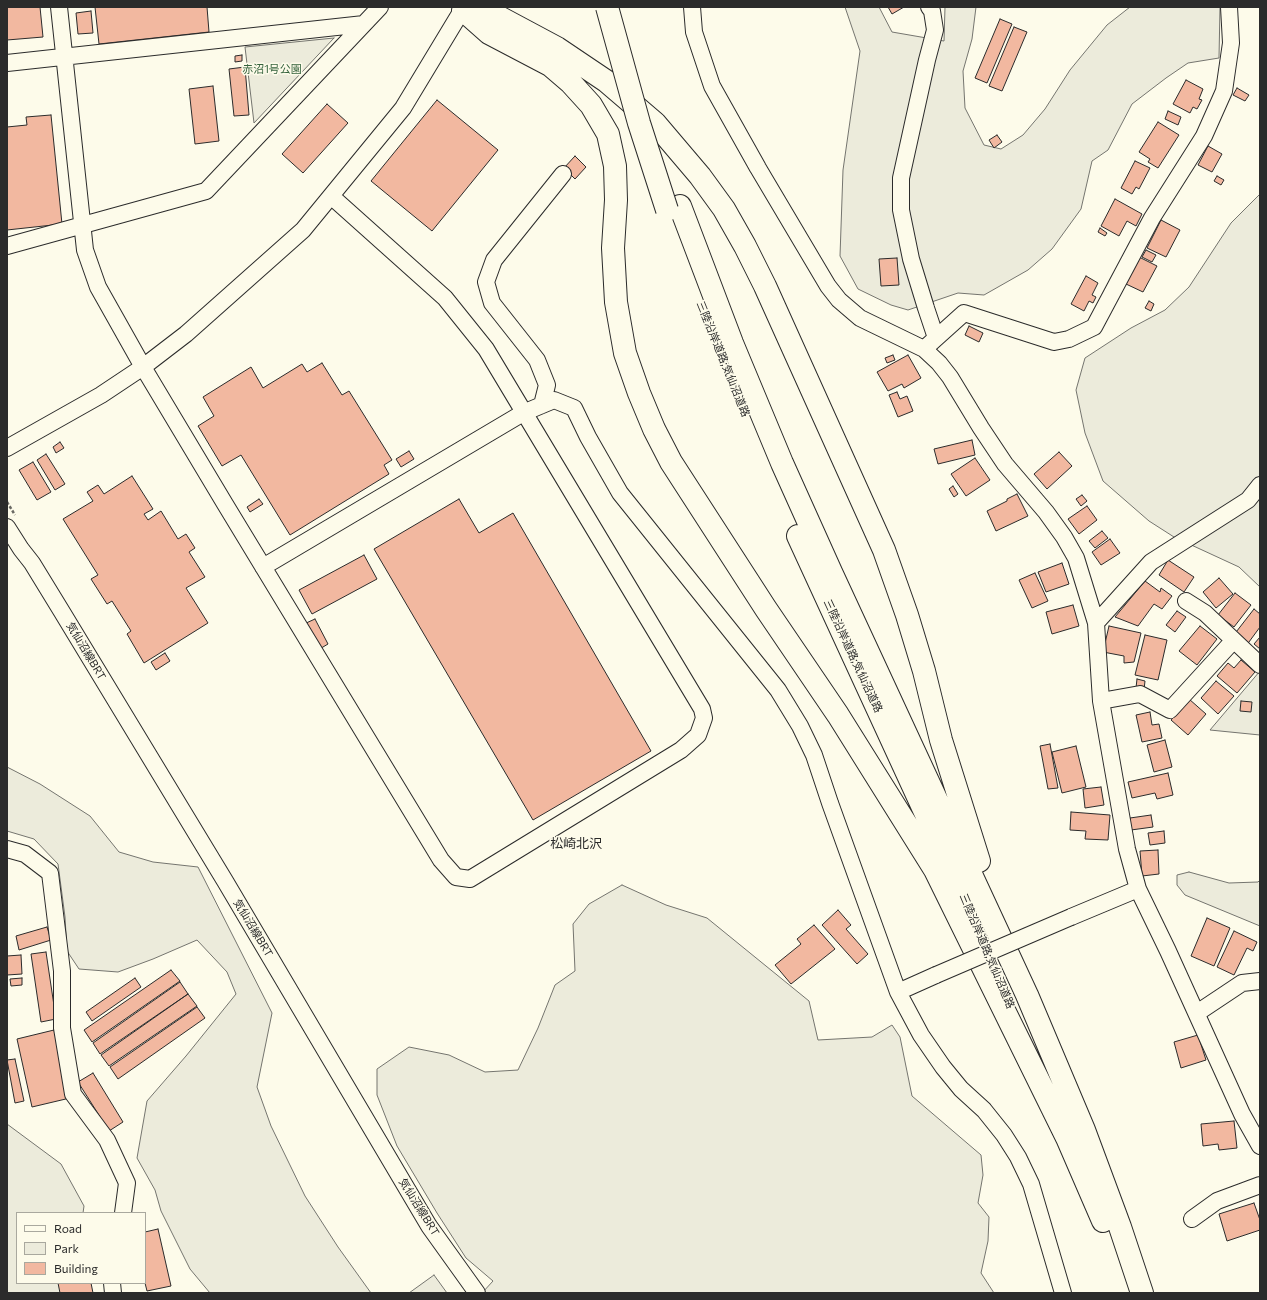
<!DOCTYPE html>
<meta charset="utf-8">
<style>
body{margin:0}
#map{position:relative;width:1267px;height:1300px;overflow:hidden;background:#fdfbea;font-family:Commissioner,sans-serif}
canvas{display:block}
.frame{position:absolute;inset:0;border:8px solid #2b2b2b;pointer-events:none}
.legend{position:absolute;left:16px;top:1212px;width:130px;height:72px;box-sizing:border-box;background:#fdfbea;border:1px solid #a9a89e;margin:0;padding:5px 7px;list-style:none;font-size:12px;color:#2b2b2b}
.legend li{display:flex;align-items:center;gap:8px;height:20px}
.legend b{width:20px;border:1px solid #a9a89e}
</style>
<div id="map">
<canvas width="1267" height="1300"></canvas>
<div class="frame"></div>
<ul class="legend">
<li><b style="height:5px;background:#fdfbea"></b>Road</li>
<li><b style="height:11px;background:#ecebdb"></b>Park</li>
<li><b style="height:11px;background:#f2b8a0"></b>Building</li>
</ul>
</div>
<script>
const ctx = document.querySelector('canvas').getContext('2d');
ctx.lineJoin = 'round';
function paint(path, color) { ctx.fillStyle = color; ctx.fill(path, 'evenodd'); }
const poly = rows => new Path2D(rows.map(r => 'M' + r).join(''));
function strokePath(path, color, width, dash) { ctx.strokeStyle = color; ctx.lineWidth = width; ctx.lineCap = dash ? 'butt' : 'round'; ctx.setLineDash(dash || []); ctx.stroke(path); }
function write(font, color, halo, rows, align = 'center') {
  ctx.font = font + ' Commissioner,"Noto Sans JP",sans-serif'; ctx.lineWidth = 3; ctx.setLineDash([]); ctx.textBaseline = 'middle'; ctx.strokeStyle = halo; ctx.fillStyle = color; for (const [text, x, y, turn = 0] of rows) {
    ctx.save(); ctx.translate(x, y); ctx.rotate((+turn || 0) * Math.PI / 180); ctx.textAlign = isNaN(turn) ? turn : align; if (halo) ctx.strokeText(text, 0, 0); ctx.fillText(text, 0, 0); ctx.restore();
  }
}
const green = poly([
 [845,7,879,7,892,32,944,41,945,7,976,7,972,39,963,71,965,108,984,145,1001,149,1023,135,1045,109,1070,70,1107,25,1130,7,1220,7,1219,58,1188,63,1166,78,1132,104,1108,150,1092,161,1081,209,1052,249,1028,270,984,295,958,293,908,310,891,305,858,289,840,256,843,170,860,51,845,7],
 [334,38,254,123,245,47,334,38],
 [1260,194,1260,587,1239,567,1174,537,1149,521,1103,481,1085,433,1076,390,1085,358,1131,328,1165,310,1189,287,1231,223,1260,194],
 [1260,671,1260,735,1210,730,1260,671],
 [7,767,40,784,90,816,119,852,153,862,198,867,272,1013,257,1087,271,1126,305,1196,338,1247,371,1293,210,1293,190,1269,161,1211,155,1190,137,1158,147,1101,186,1056,236,994,227,972,197,940,153,959,118,972,79,969,67,951,65,917,58,864,34,839,7,831,7,767],
 [1189,872,1229,883,1258,882,1260,880,1260,926,1185,895,1177,885,1177,875,1189,872],
 [622,885,666,905,707,918,809,1001,818,1040,872,1037,892,1025,900,1037,912,1096,981,1155,983,1175,978,1203,989,1217,988,1241,981,1273,994,1293,482,1293,493,1281,466,1258,437,1213,397,1146,377,1095,377,1069,409,1047,449,1055,485,1072,518,1070,538,1028,555,985,575,971,573,924,589,904,622,885],
 [7,1124,61,1164,84,1206,83,1213,17,1213,17,1283,65,1283,68,1293,7,1293,7,1124],
 [434,1275,447,1293,409,1293,434,1275]
]);
const building = poly([
 [7,7,40,7,43,37,7,40,7,7],
 [95,7,207,7,209,32,99,44,95,7],
 [888,7,904,7,892,14,888,7],
 [91,11,93,33,78,34,76,13,91,11],
 [1000,19,1012,24,987,83,975,78,1000,19],
 [1014,27,1027,32,1002,91,989,86,1014,27],
 [242,55,242,61,235,62,235,56,242,55],
 [245,67,249,115,234,116,229,69,245,67],
 [1186,80,1203,89,1199,99,1202,100,1197,109,1193,107,1190,113,1173,104,1186,80],
 [213,86,219,141,195,144,189,89,213,86],
 [1237,88,1249,95,1245,101,1233,95,1237,88],
 [437,100,498,150,432,231,371,181,437,100],
 [327,104,348,123,303,173,282,154,327,104],
 [1168,111,1181,117,1178,125,1165,119,1168,111],
 [51,115,62,224,7,230,7,127,27,125,26,117,51,115],
 [1158,122,1179,135,1158,168,1148,162,1150,159,1139,152,1158,122],
 [997,135,1002,142,994,148,989,140,997,135],
 [1208,146,1222,154,1212,172,1198,165,1208,146],
 [575,156,586,167,575,179,564,168,575,156],
 [1135,161,1150,168,1139,189,1136,187,1132,194,1121,188,1135,161],
 [1217,176,1224,180,1221,185,1214,181,1217,176],
 [1115,199,1142,214,1136,226,1127,221,1119,236,1101,226,1115,199],
 [1161,220,1180,230,1166,257,1147,248,1161,220],
 [1100,228,1107,233,1105,236,1098,232,1100,228],
 [1146,250,1156,255,1152,262,1142,257,1146,250],
 [1139,257,1157,266,1143,292,1126,284,1139,257],
 [897,258,899,285,881,286,879,259,897,258],
 [1086,276,1098,283,1092,295,1096,297,1093,303,1089,301,1084,311,1071,304,1086,276],
 [1149,301,1154,304,1151,311,1145,308,1149,301],
 [969,326,983,333,979,342,965,335,969,326],
 [893,355,895,360,887,363,885,358,893,355],
 [908,355,921,378,904,388,902,384,888,391,877,372,908,355],
 [322,363,342,395,349,391,392,460,384,465,389,474,290,535,241,455,222,466,198,426,214,416,203,397,251,367,263,388,302,364,307,372,322,363],
 [897,392,900,399,907,396,913,411,898,417,889,395,897,392],
 [972,440,975,455,938,464,934,449,972,440],
 [60,442,64,448,56,453,53,447,60,442],
 [409,451,414,459,401,467,396,459,409,451],
 [1059,452,1072,466,1047,489,1034,474,1059,452],
 [46,454,65,484,55,490,37,460,46,454],
 [975,458,990,480,966,496,951,474,975,458],
 [33,462,51,492,37,500,19,470,33,462],
 [132,476,153,509,144,514,148,520,161,511,178,539,186,534,195,548,189,552,205,577,186,588,208,623,144,663,127,634,131,631,112,601,107,604,91,579,98,575,63,519,93,501,87,492,98,485,104,494,132,476],
 [953,486,958,494,954,497,949,489,953,486],
 [1017,494,1028,516,996,531,987,511,1007,501,1007,499,1017,494],
 [1082,495,1087,501,1081,506,1076,499,1082,495],
 [259,499,263,504,250,512,247,507,259,499],
 [459,499,479,533,513,513,651,751,533,820,374,549,459,499],
 [1087,506,1097,520,1079,534,1068,519,1087,506],
 [1102,531,1108,538,1095,548,1089,541,1102,531],
 [1110,539,1120,553,1101,565,1092,552,1110,539],
 [364,555,377,579,312,614,299,590,364,555],
 [1168,560,1194,577,1184,592,1159,575,1168,560],
 [1062,563,1069,584,1046,592,1038,572,1062,563],
 [1035,573,1048,601,1032,608,1019,580,1035,573],
 [1219,578,1233,594,1216,608,1203,592,1219,578],
 [1145,581,1160,592,1161,588,1172,596,1162,609,1154,604,1138,626,1115,617,1145,581],
 [1235,593,1251,605,1234,627,1218,615,1235,593],
 [1073,605,1079,626,1052,634,1046,612,1073,605],
 [1254,609,1260,614,1260,627,1246,646,1233,636,1254,609],
 [1177,611,1186,617,1175,632,1166,625,1177,611],
 [315,619,328,644,318,650,304,624,315,619],
 [1109,626,1141,633,1134,662,1124,663,1124,656,1103,652,1109,626],
 [1200,626,1217,639,1197,665,1179,651,1200,626],
 [1145,635,1167,640,1158,680,1135,675,1145,635],
 [1260,637,1260,649,1254,644,1260,637],
 [165,653,170,661,156,670,151,662,165,653],
 [1241,660,1255,672,1237,693,1217,676,1228,663,1234,668,1241,660],
 [1137,679,1145,681,1144,690,1136,688,1137,679],
 [1216,681,1234,696,1218,714,1201,698,1216,681],
 [1189,699,1206,714,1188,735,1171,720,1189,699],
 [1241,701,1252,702,1251,712,1240,711,1241,701],
 [1150,712,1152,725,1159,724,1162,738,1142,742,1136,715,1150,712],
 [1165,740,1172,767,1154,772,1147,745,1165,740],
 [1050,744,1058,788,1048,789,1040,746,1050,744],
 [1076,746,1086,787,1062,793,1052,752,1076,746],
 [1168,773,1173,795,1157,799,1155,793,1132,798,1128,782,1168,773],
 [1101,787,1104,805,1085,808,1083,789,1101,787],
 [1071,812,1110,815,1108,840,1085,839,1086,831,1070,830,1071,812],
 [1151,815,1153,827,1131,830,1130,818,1151,815],
 [1164,831,1165,843,1150,845,1148,833,1164,831],
 [1158,850,1159,874,1142,876,1140,851,1158,850],
 [838,910,851,925,846,929,868,954,857,964,822,925,838,910],
 [1207,918,1230,928,1214,966,1191,956,1207,918],
 [814,925,835,949,791,984,775,965,801,944,797,939,814,925],
 [47,927,51,940,19,950,16,936,47,927],
 [1234,931,1257,942,1253,951,1247,948,1234,975,1217,967,1234,931],
 [46,952,56,1019,41,1022,31,954,46,952],
 [21,955,22,974,7,975,7,956,21,955],
 [171,970,180,981,92,1042,84,1030,171,970],
 [22,978,22,985,11,986,10,979,22,978],
 [135,978,141,987,92,1021,86,1012,135,978],
 [180,982,188,994,100,1054,93,1043,180,982],
 [188,994,197,1006,109,1066,101,1055,188,994],
 [197,1007,205,1018,118,1079,110,1067,197,1007],
 [54,1030,70,1098,32,1107,17,1039,54,1030],
 [1198,1035,1206,1060,1181,1068,1174,1042,1198,1035],
 [15,1059,24,1101,15,1103,7,1060,15,1059],
 [93,1073,123,1122,109,1131,78,1082,93,1073],
 [1234,1121,1237,1148,1219,1150,1218,1144,1203,1146,1201,1124,1234,1121],
 [1254,1203,1260,1220,1260,1230,1227,1241,1219,1214,1254,1203],
 [158,1229,171,1286,147,1291,145,1283,145,1232,158,1229],
 [58,1283,91,1283,93,1293,60,1293,58,1283]
]);
const path = poly([
 [7,502,15,515]
]);
const minor = poly([
 [59,7,85,250,98,287,143,367,225,504,441,860,456,877,470,879,681,750,698,735,704,718,702,709,486,349,445,298,331,196],
 [692,7,694,32,712,86,758,168,828,286,839,300,860,318,924,349,939,363,950,377,981,428,1005,464,1046,512,1064,537,1076,558,1096,623,1101,701,1127,849,1138,889,1168,951,1242,1114,1260,1146],
 [929,7,932,11,935,30,927,60,901,178,901,210,911,259,926,308,936,338],
 [7,63,364,24],
 [7,246,206,191,380,7],
 [924,349,964,313,1054,342,1069,339,1094,327,1152,218,1204,136,1224,91,1231,43,1229,7],
 [542,405,547,385,537,360,492,303,486,282,494,260,563,174],
 [7,448,101,395,143,367,186,334,303,230,403,108,464,7],
 [7,527,21,549,32,563,62,612,225,881,429,1226,477,1293],
 [263,567,523,413,554,400,574,408,588,437,620,493,778,690,800,726,814,755,830,803,898,992,921,1035,943,1067,961,1089,984,1110,1004,1135,1018,1157,1031,1184,1063,1293],
 [1186,601,1205,613,1260,665],
 [1096,623,1151,562,1248,500,1260,485],
 [1101,701,1140,694,1170,710,1233,641],
 [7,849,25,854,50,873,62,971,62,1028,73,1094,107,1140,127,1183,123,1213],
 [1071,917,1138,889],
 [898,992,936,975],
 [1197,1013,1242,983,1260,981],
 [1192,1219,1217,1201,1260,1185],
 [112,1283,113,1293]
]);
const highway = poly([
 [463,10,489,33,550,65,571,83,591,105,608,134,615,166,616,200,613,248,616,302,625,353,639,393,654,429,671,462,766,609,838,715,935,870,1067,1138],
 [464,11,499,17,557,48,606,81,655,123,700,176,724,209,745,246,765,286,884,550,907,615,924,671,941,740,979,861],
 [680,206,732,343,782,463,831,572,1027,995,1084,1130,1120,1227,1142,1293],
 [798,536,959,886],
 [1061,1124,1103,1221]
]);
const minorBridge = poly([
 [936,975,1071,917]
]);
const highwayBridge = poly([
 [607,7,639,123,667,210]
]);
const parkNames = [
 ["赤沼1号公園",272,69]
];
const streetNames = [
 ["三陸沿岸道路;気仙沼道路",723,359,68],
 ["気仙沼線BRT",86,651,59],
 ["三陸沿岸道路;気仙沼道路",853,656,65],
 ["気仙沼線BRT",253,928,59],
 ["三陸沿岸道路;気仙沼道路",987,951,67],
 ["気仙沼線BRT",419,1207,58]
];
const quarterNames = [
 ["松崎北沢",576,844]
];
paint(green, '#ecebdb');
strokePath(green, '#74746e', 1);
paint(building, '#f2b8a0');
strokePath(building, '#2b2b2b', 1);
strokePath(minor, '#2b2b2b', 18);
strokePath(highway, '#2b2b2b', 24);
strokePath(path, '#6a6964', 2.5, [3, 2]);
strokePath(minor, '#fdfbea', 16);
strokePath(highway, '#fdfbea', 22);
strokePath(minorBridge, '#2b2b2b', 18, []);
strokePath(highwayBridge, '#2b2b2b', 24, []);
strokePath(minorBridge, '#fdfbea', 16);
strokePath(highwayBridge, '#fdfbea', 22);
write('11px', '#34623c', '#fdfbea', parkNames);
write('11px', '#2b2b2b', '#fdfbea', streetNames);
write('13px', '#2b2b2b', '#fdfbea', quarterNames);
</script>
